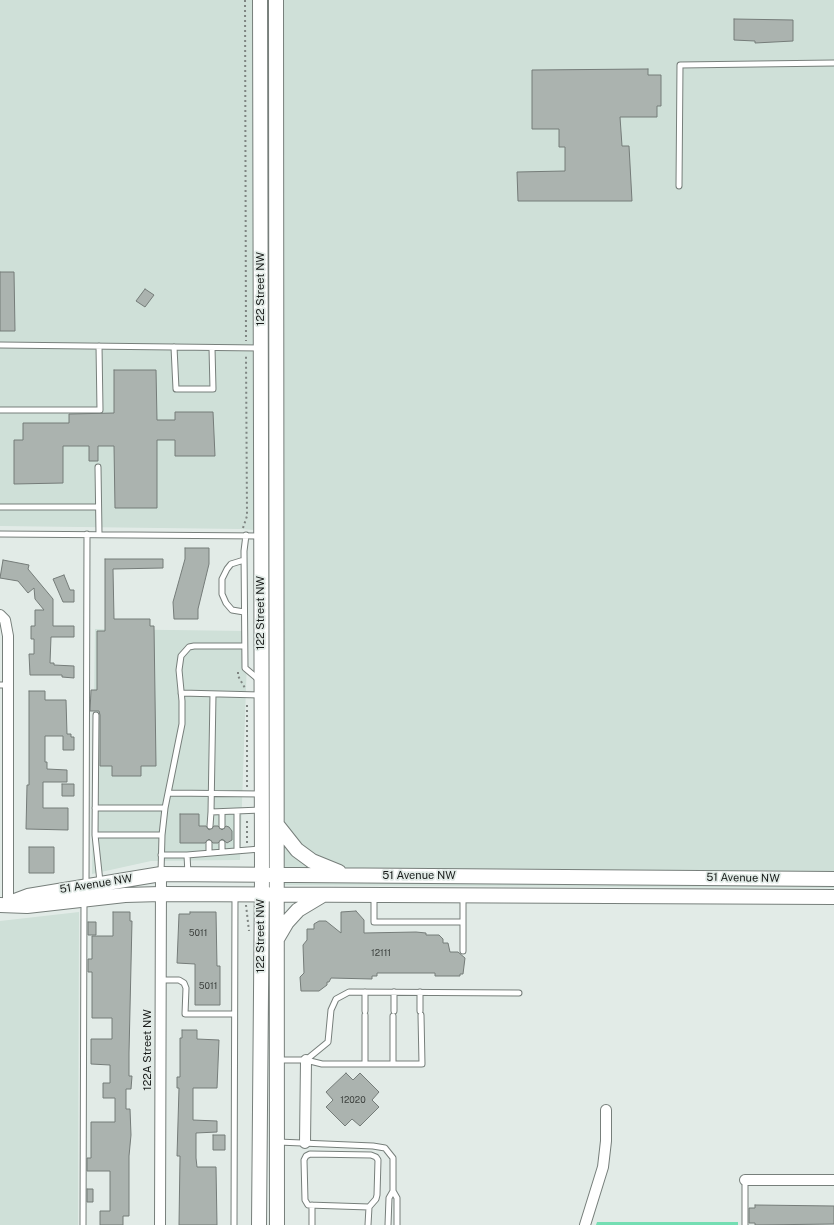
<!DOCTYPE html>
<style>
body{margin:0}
canvas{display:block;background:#e2ebe7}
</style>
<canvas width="834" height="1225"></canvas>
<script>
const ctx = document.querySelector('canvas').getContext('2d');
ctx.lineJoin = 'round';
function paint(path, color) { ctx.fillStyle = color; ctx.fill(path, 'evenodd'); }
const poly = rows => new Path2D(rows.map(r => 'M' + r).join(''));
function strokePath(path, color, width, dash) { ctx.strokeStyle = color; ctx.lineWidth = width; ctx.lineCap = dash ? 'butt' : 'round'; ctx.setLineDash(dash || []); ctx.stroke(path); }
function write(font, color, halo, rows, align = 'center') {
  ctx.font = font + ' "Public Sans",sans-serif'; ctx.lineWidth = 3.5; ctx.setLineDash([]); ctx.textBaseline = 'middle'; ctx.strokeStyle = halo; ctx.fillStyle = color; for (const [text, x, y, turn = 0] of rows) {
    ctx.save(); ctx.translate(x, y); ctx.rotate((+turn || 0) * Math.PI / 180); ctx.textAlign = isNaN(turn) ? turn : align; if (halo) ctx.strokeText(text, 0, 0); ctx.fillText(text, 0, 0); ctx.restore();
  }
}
const built = poly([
 [0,0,834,0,834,888,270,885,268,531,240,529,0,526],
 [95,629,248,631,240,860,151,861,92,874],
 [79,912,78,1225,0,1225,0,921]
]);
const green = poly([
 [597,1222,738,1222,738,1225,596,1225]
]);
const building = poly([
 [734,19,793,20,793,41,755,43,755,41,734,40,734,19],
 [648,69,648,75,661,75,661,106,657,106,657,117,620,117,622,146,629,146,632,201,518,201,517,172,565,171,565,147,559,147,559,129,532,129,532,70,648,69],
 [0,272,14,272,15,331,0,331,0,272],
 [145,289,154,295,145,307,136,301,145,289],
 [114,370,156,370,157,420,175,420,175,412,213,412,215,456,175,456,175,440,157,440,157,508,115,508,114,446,98,446,98,461,89,461,89,446,63,446,63,483,14,484,14,440,23,440,23,423,69,423,69,414,114,413,114,370],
 [185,548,209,548,209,564,198,609,198,619,174,619,173,602,185,559,185,548],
 [105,559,163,559,163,568,113,569,114,619,150,619,150,626,154,626,156,766,141,766,141,776,112,776,112,766,100,766,100,715,99,711,90,711,91,690,97,690,97,631,105,631,105,559],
 [3,560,29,565,28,569,53,599,53,626,74,626,74,637,51,637,50,663,54,663,54,665,74,666,74,678,62,677,62,675,30,675,29,654,34,654,34,639,31,639,31,626,35,626,35,610,44,610,35,599,34,588,28,593,18,581,0,578,3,560],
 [64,575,70,590,74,590,74,602,63,602,53,579,64,575],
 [29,691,45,691,45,700,66,700,67,734,71,734,71,737,74,737,74,750,63,750,63,736,45,736,45,762,47,762,47,769,67,770,67,782,43,782,43,808,68,808,68,830,26,829,27,785,29,785,29,691],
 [62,784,74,784,74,796,62,796,62,784],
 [180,814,199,814,199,826,206,826,209,830,214,826,218,826,222,830,226,826,229,827,232,831,232,840,227,843,222,839,218,843,213,843,209,839,205,843,180,843,180,814],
 [29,847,54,847,54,873,29,873,29,847],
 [356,911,364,920,364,933,416,932,426,933,426,935,439,935,443,939,443,943,448,943,450,952,458,952,465,958,463,974,460,974,460,976,435,976,435,973,377,973,377,976,372,976,372,979,331,978,329,982,327,982,327,985,319,991,301,991,300,977,304,973,303,945,307,940,307,929,314,929,314,924,319,921,326,921,341,933,341,912,356,911],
 [113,912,130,912,130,921,132,921,129,1053,129,1076,132,1076,131,1089,126,1089,126,1109,130,1109,131,1135,129,1156,129,1216,123,1216,123,1225,100,1225,100,1211,110,1211,110,1171,87,1171,87,1158,91,1158,91,1122,115,1122,115,1098,103,1098,103,1083,110,1083,110,1065,91,1064,91,1039,112,1039,112,1018,92,1018,92,972,88,972,88,959,92,959,92,936,113,936,113,912],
 [190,912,216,912,217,966,220,966,220,1005,195,1005,195,964,177,963,179,914,190,914,190,912],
 [88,922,96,922,96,935,88,935,88,922],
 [182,1030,197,1030,197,1039,219,1040,217,1088,193,1088,193,1120,217,1121,217,1132,196,1133,196,1158,197,1167,216,1167,217,1225,179,1225,180,1156,177,1156,179,1088,177,1088,177,1077,180,1077,180,1038,182,1038,182,1030],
 [346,1073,353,1080,360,1073,379,1092,372,1100,379,1107,360,1126,352,1119,345,1126,326,1107,333,1100,326,1092,346,1073],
 [213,1135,225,1135,225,1150,213,1150,213,1135],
 [87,1189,93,1189,93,1202,87,1202,87,1189],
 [755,1205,834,1206,834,1224,755,1225,755,1223,749,1223,749,1208,755,1208,755,1205]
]);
const path = poly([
 [245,0,246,341],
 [243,528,247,516,246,355],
 [238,672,238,676,245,688],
 [247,787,247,702],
 [247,843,247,818],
 [246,905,249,931]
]);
const lane = poly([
 [679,186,680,65,834,63],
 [0,345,260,348],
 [174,347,176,389,213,389,212,348],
 [0,410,100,410,99,346],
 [98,467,99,534],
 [0,507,98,507],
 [0,534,261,536],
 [246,535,244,551,245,668,258,679],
 [244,560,231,564,227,569,222,579,222,594,226,603,232,610,244,612],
 [0,685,8,685],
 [181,693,260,695],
 [96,715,95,835,100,882],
 [168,793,261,794],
 [95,808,165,808],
 [237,811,237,850],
 [211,812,213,694],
 [222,812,222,826],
 [210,826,211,812,261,810],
 [95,835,162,835],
 [222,852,222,843],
 [209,853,209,843],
 [161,855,187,855,188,874],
 [187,855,260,849],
 [161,873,162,835,165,808,182,724,182,701,179,670,181,656,189,647,194,646,244,646],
 [86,885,87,534],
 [374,896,374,922,463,922,463,896],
 [463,922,463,951],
 [160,980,179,980,184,983,186,988,185,1014,234,1014],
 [365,992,365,1011],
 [394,992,394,1011],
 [420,992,420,1011],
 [365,1015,365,1064],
 [393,1016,393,1064],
 [278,1060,306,1060,322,1064,422,1064,421,1015],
 [306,1060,328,1042,331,1010,336,999,349,992,519,993],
 [278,1142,373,1146,385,1148,393,1158,393,1191,389,1198,388,1225],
 [393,1191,397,1198,397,1225],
 [83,1225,84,901],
 [234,1225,235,895],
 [312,1225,312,1205],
 [368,1225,369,1207,376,1199,377,1195,378,1160,376,1157,371,1155,310,1154,306,1156,304,1160,305,1200,308,1205,369,1207],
 [745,1225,745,1180]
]);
const street = poly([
 [0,615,5,620,8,636,8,904],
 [305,1143,306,1060],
 [745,1180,834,1180],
 [160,1225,161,874],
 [585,1225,603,1167,606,1141,606,1110]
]);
const secondary = poly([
 [276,0,277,1225],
 [278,826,297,850,312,861,339,872],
 [12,902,28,896,161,874,834,879],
 [0,905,27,906,125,895,161,894,834,897],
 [277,939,287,922,298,910,323,895],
 [259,1225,262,876,260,0]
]);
const numberNames = [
 ["5011",198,933],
 ["12111",381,953],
 ["5011",208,986],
 ["12020",353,1100]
];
const streetNames = [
 ["122 Street NW",261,289,-90],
 ["122 Street NW",261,613,-90],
 ["51 Avenue NW",419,876],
 ["51 Avenue NW",743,878,1],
 ["51 Avenue NW",96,884,-9],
 ["122 Street NW",261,936,-90],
 ["122A Street NW",148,1050,-90]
];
paint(built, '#cfe0d8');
paint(green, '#74deb3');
paint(building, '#abb3af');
strokePath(building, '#757c79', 1);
strokePath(lane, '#777f7b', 7);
strokePath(street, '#777f7b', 12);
strokePath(secondary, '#777f7b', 16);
strokePath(path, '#7e8481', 2, [2, 3]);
strokePath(lane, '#fff', 5);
strokePath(street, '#fff', 10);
strokePath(secondary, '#fff', 14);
write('9px', '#3d413e', null, numberNames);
write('11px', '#181b19', '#e2ebe7', streetNames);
</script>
